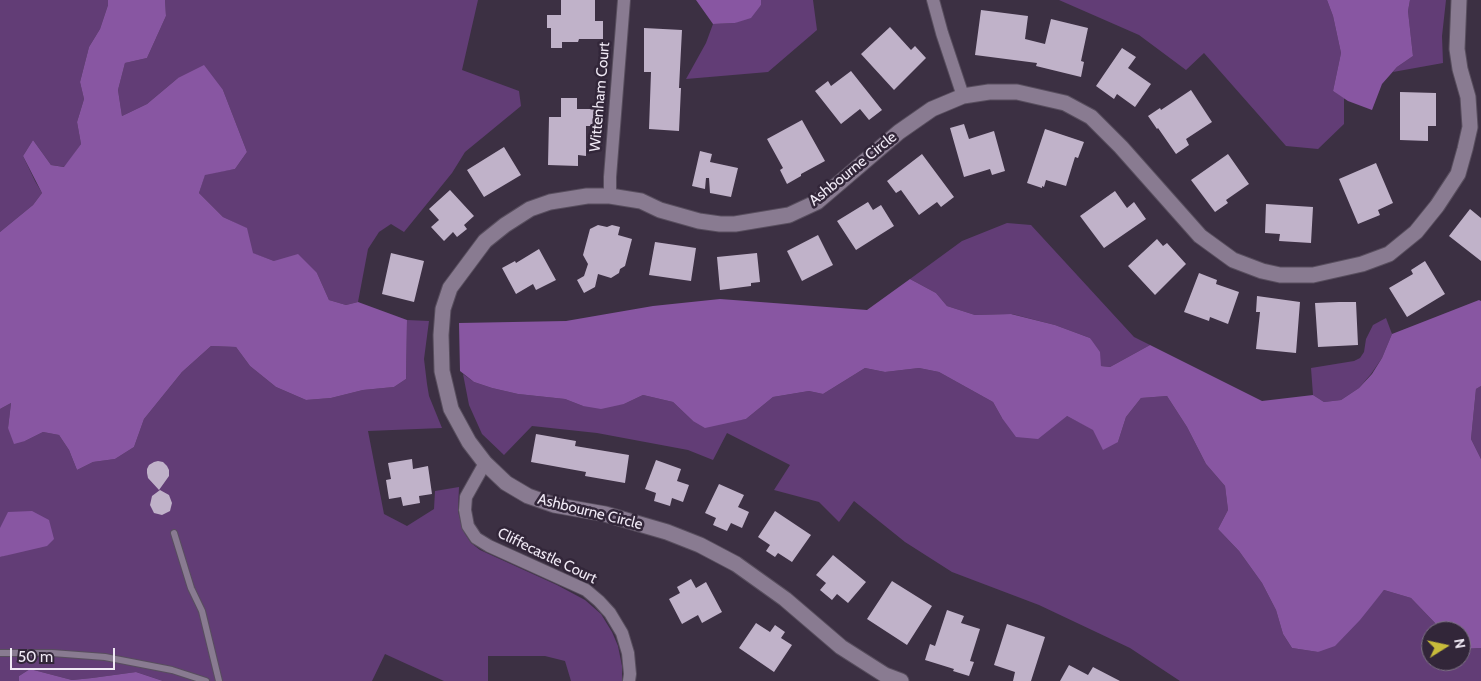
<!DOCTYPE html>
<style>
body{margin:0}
#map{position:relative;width:1481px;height:681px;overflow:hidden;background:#3c3043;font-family:Cabin,sans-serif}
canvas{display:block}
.north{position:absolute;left:1421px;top:621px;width:50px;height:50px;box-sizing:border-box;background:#322639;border:1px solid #7e7484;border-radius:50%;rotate:80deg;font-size:14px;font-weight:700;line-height:20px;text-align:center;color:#f0e9f5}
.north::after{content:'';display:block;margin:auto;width:18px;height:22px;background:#c8bb3b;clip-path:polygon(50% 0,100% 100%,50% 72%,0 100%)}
.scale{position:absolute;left:10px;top:648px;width:105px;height:22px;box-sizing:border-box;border:2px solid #f0e9f5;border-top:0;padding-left:6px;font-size:15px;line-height:18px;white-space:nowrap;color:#f0e9f5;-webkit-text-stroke:4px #322639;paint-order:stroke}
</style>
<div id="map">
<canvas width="1481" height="681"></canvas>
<div class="north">N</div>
<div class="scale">50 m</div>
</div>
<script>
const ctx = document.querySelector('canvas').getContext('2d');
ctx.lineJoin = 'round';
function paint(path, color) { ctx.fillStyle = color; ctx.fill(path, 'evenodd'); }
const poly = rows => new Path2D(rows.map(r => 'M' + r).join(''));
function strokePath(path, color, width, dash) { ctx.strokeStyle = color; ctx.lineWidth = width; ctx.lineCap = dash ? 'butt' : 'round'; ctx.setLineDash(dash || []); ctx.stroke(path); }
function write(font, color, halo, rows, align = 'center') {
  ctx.font = font + ' Cabin,sans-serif'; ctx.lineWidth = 5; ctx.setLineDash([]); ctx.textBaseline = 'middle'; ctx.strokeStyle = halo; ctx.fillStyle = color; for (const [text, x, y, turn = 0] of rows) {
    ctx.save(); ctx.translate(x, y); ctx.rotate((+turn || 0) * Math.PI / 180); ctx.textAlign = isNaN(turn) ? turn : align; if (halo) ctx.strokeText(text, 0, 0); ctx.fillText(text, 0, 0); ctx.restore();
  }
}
const green = poly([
 [0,0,108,0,108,5,100,29,89,47,80,82,84,99,77,122,81,144,65,167,51,165,33,140,23,156,35,181,42,193,33,205,0,232],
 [165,0,478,0,462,70,519,91,521,106,465,152,452,173,404,232,391,224,379,232,368,249,358,302,346,305,329,300,317,273,274,261,252,253,246,228,223,217,199,193,205,174,235,169,247,152,223,90,178,78,147,104,122,116,118,90,125,63,147,58,166,16],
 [761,0,813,0,817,30,768,72,686,79,706,43,713,24,735,23,761,5],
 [1059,0,1327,0,1333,16,1341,53,1333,91,1344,98,1344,124,1318,149,1286,146,1204,53,1186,70,1139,35],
 [1410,0,1446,0,1442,36,1443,63,1393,72,1397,67,1413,56,1408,11],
 [1007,223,1031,225,1134,337,1150,345,1110,367,1101,366,1090,338,1055,325,1012,314,975,315,947,306,936,293,910,279,962,241],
 [1386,318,1392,334,1382,358,1371,374,1359,388,1341,400,1324,402,1313,395,1311,368,1354,361,1360,358,1364,352,1366,339,1373,325],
 [407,320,429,321,424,359,427,384,429,396,442,428,368,431,384,514,407,526,434,509,435,491,459,487,458,511,461,523,465,534,471,543,480,550,557,585,585,600,601,614,612,632,618,646,622,666,622,681,571,681,565,661,545,656,488,656,488,681,444,681,385,654,372,681,163,681,136,672,92,678,72,680,30,669,19,676,19,681,0,681,0,557,16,552,0,528,0,409,11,403,8,428,25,441,43,432,59,435,69,450,77,470,93,462,115,459,134,447,144,419,182,372,211,346,236,347,250,366,276,387,306,400,331,398,363,390,394,387,406,379],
 [865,368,885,372,919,368,939,372,993,402,1002,418,1067,416,1118,442,1126,417,1141,398,1167,396,1187,427,1206,464,1225,486,1228,510,1218,529,1239,551,1262,583,1276,610,1283,634,1292,648,1318,652,1372,604,1384,590,1411,598,1436,624,1438,631,1431,631,1431,661,1461,661,1461,649,1481,648,1481,681,1180,681,1130,648,1039,605,952,572,905,542,854,501,839,522,819,502,774,490,790,465,727,433,713,460,688,450,597,433,532,426,504,455,482,434,469,405,463,374,474,382,492,388,518,394,565,399,583,406,624,404,643,395,673,402,693,421,729,422,746,419,773,397,809,391,823,394],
 [1481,386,1481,459,1471,439,1476,389]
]);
const forest = poly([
 [108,0,165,0,166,16,147,58,125,63,118,90,122,116,147,104,178,78,204,65,223,90,247,152,235,169,205,175,199,193,223,217,247,228,253,253,274,261,298,254,317,273,329,300,346,305,358,302,407,320,406,379,394,387,363,390,331,398,306,400,276,387,250,366,236,347,211,346,182,372,144,419,134,447,115,459,93,462,77,470,69,450,59,435,43,432,25,441,14,444,8,428,11,403,0,409,0,232,33,205,42,193,23,156,33,140,51,165,64,167,81,144,77,122,84,99,80,82,89,47,100,29,108,5],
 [696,0,761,0,761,5,751,18,735,23,713,24],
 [1327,0,1410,0,1408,11,1413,56,1397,67,1382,84,1372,110,1348,101,1333,91,1341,53,1333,16],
 [910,279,936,293,947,306,975,315,1011,314,1055,325,1090,338,1100,352,1101,366,1110,367,1150,345,1262,401,1313,395,1324,402,1341,400,1359,388,1372,374,1382,358,1392,334,1479,300,1481,301,1481,386,1476,389,1471,439,1481,459,1481,648,1461,649,1461,631,1438,631,1436,624,1411,598,1384,590,1360,620,1335,646,1318,652,1292,648,1283,634,1276,610,1262,583,1239,551,1218,529,1228,510,1225,486,1206,464,1187,427,1167,396,1141,398,1126,417,1118,442,1103,450,1093,430,1067,416,1038,439,1016,437,1002,418,993,402,939,372,919,368,885,372,865,368,823,394,809,391,773,397,746,419,705,428,693,421,673,402,643,395,624,404,601,409,583,406,565,399,518,394,492,388,474,382,460,371,459,323,566,321,653,306,720,299,867,310],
 [32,511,49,520,54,539,47,546,0,557,0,528,8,512],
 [30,669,72,680,92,678,136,672,163,681,19,681,19,676]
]);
const building = poly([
 [561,0,595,0,595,21,603,21,603,39,579,39,578,42,562,42,562,48,551,48,551,28,547,28,547,15,561,15],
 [981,10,1028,16,1025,39,1045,44,1051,19,1088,28,1081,61,1084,62,1081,77,1036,66,1037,63,975,55],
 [890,27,911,50,915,46,926,58,894,90,861,54],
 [644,28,682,30,679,88,681,88,679,131,649,129,651,72,644,72],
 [1122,48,1136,57,1128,68,1151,84,1135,107,1117,94,1114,99,1096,86],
 [851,71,882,110,869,120,860,109,841,124,815,91,828,81,831,86],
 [1191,90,1212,122,1186,139,1189,145,1176,154,1158,128,1157,129,1148,116,1160,108,1161,110],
 [1400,92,1436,93,1436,126,1428,126,1428,141,1400,140],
 [561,98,577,98,577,109,598,109,597,126,586,126,586,156,578,155,578,166,548,165,549,117,561,117],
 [802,120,825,161,801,174,801,176,787,184,780,170,783,168,767,139],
 [964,124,969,139,994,131,1005,171,992,175,990,169,964,177,950,128],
 [1045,129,1084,142,1078,158,1075,157,1066,186,1046,180,1044,187,1042,186,1042,188,1027,183],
 [504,147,521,175,484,197,467,170],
 [700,151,712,154,710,162,738,168,731,197,710,193,709,178,706,178,705,189,692,186],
 [922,154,954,197,941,207,937,202,919,215,901,190,896,193,887,181],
 [1228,154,1249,184,1226,200,1228,203,1215,212,1191,180],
 [1376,163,1393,203,1378,210,1380,215,1358,224,1339,179],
 [450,190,474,216,464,225,467,229,457,237,453,232,444,241,431,227,439,220,429,209],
 [1115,191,1127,208,1134,202,1146,219,1104,248,1080,216],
 [868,202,873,210,881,205,894,226,856,250,837,221],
 [1266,204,1313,207,1311,243,1279,241,1280,234,1265,233],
 [1470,209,1481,218,1481,261,1449,236],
 [598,225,607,227,612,225,620,227,618,235,632,239,625,266,620,269,619,273,611,278,598,274,595,287,584,293,577,280,584,276,588,264,583,255,590,229],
 [818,235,833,265,802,281,787,251],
 [1157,239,1163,246,1167,243,1186,264,1155,295,1128,266],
 [655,242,696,248,691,281,649,275],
 [539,249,556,280,536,290,533,284,516,294,502,268,515,261,516,263],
 [391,253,424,261,414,302,382,294],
 [757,253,760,282,751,283,751,286,720,290,717,257],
 [1425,261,1445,294,1407,317,1389,288,1413,274,1411,270],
 [1199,273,1217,280,1216,284,1239,292,1228,324,1210,317,1209,321,1184,312],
 [1257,296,1300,302,1296,353,1256,349,1260,312,1256,312],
 [1339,302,1356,302,1358,345,1318,347,1315,303],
 [536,434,576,441,575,446,629,455,625,483,585,476,586,472,531,462],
 [412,459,413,469,428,466,432,494,419,496,420,503,403,506,401,497,389,499,386,480,391,479,388,463],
 [656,460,681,469,677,481,689,485,683,502,672,498,670,506,654,501,656,493,645,489],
 [158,461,163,462,167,466,169,470,169,476,159,490,148,478,147,473,147,469,149,465,154,462],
 [719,484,744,495,738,507,749,512,742,528,731,523,727,531,713,525,716,518,705,513],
 [160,490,169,495,172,503,170,511,162,515,154,513,150,505,152,496],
 [775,511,811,535,792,562,778,553,775,557,766,551,770,545,758,537],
 [833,555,866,582,848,603,837,594,832,600,820,590,826,583,816,575],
 [691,579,696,588,706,582,722,612,702,623,698,615,682,624,669,599,680,593,677,587],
 [892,581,932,606,907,645,867,619],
 [947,610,964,616,961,623,980,629,970,661,974,662,969,676,953,671,954,669,925,660,930,644,935,646],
 [756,623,770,632,775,625,785,632,781,638,792,645,774,672,739,648],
 [1007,624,1045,637,1031,681,1013,681,1015,672,994,665],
 [1069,665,1088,675,1093,667,1120,681,1060,681]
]);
const service = poly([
 [174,533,191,588,202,611,219,681],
 [0,653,52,653,105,657,172,670,206,681]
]);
const minor = poly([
 [933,0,942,33,963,96],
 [610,196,610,177,624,0],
 [485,463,466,497,465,510,468,526,476,538,489,546,586,590,599,601,610,613,622,633,628,653,630,674,629,681]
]);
const tertiary = poly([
 [901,681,885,675,841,647,785,599,736,564,700,545,667,532,605,514,554,505,528,496,506,483,485,463,469,442,451,409,442,371,441,335,443,309,450,288,485,241,505,225,530,209,550,202,587,196,610,196,641,201,660,210,699,221,720,224,735,224,789,215,817,202,899,132,932,109,963,96,989,92,1017,92,1065,103,1091,117,1121,147,1200,236,1233,260,1262,271,1280,275,1313,275,1362,264,1389,254,1416,232,1437,206,1458,174,1465,149,1470,127,1468,97,1460,69,1457,49,1459,0]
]);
const streetNames = [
 ["Wittenham Court",600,97,-85],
 ["Ashbourne Circle",853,169,-39],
 ["Ashbourne Circle",590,512,14],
 ["Cliffecastle Court",547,556,26]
];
paint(green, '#623d76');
paint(forest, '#8856a2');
paint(building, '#c0b2c9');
strokePath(service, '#584e5e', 8);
strokePath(minor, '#584e5e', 14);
strokePath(tertiary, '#584e5e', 17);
strokePath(service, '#897b91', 6);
strokePath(minor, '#897b91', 12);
strokePath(tertiary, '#897b91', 15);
write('15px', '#f0e9f5', '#322639', streetNames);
</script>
